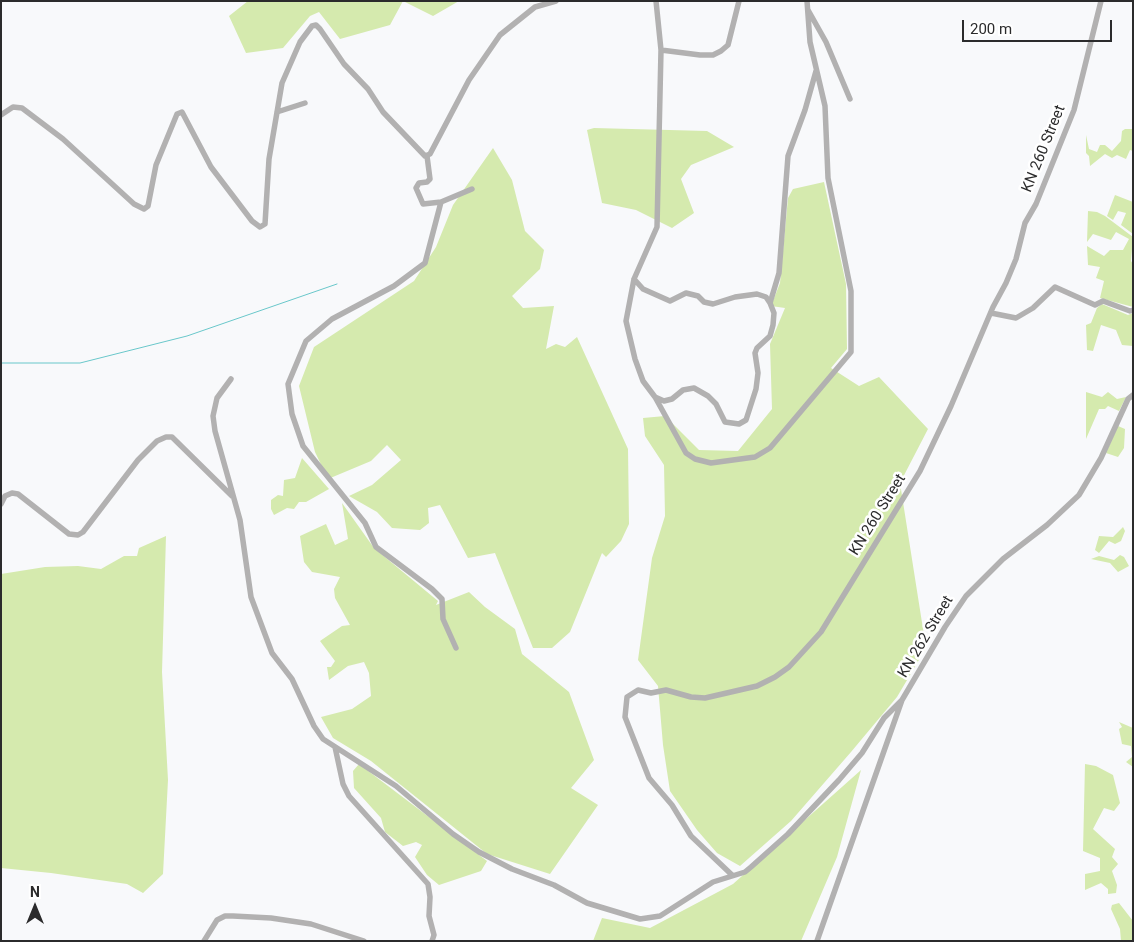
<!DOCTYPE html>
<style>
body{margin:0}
#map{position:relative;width:1134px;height:942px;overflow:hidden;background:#f8f9fb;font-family:Roboto,sans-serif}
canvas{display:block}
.frame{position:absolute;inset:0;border:2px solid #2b2b2c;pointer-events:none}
.north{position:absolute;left:10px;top:882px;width:50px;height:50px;-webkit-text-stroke:4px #fff;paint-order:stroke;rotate:0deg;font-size:14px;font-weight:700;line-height:20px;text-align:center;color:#2b2b2c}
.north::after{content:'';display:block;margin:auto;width:18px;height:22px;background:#2b2b2c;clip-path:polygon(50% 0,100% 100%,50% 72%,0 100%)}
.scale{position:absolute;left:962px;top:20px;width:150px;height:22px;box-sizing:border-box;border:2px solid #2b2b2c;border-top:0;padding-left:6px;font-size:15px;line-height:18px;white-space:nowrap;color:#2b2b2c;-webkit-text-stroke:4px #fff;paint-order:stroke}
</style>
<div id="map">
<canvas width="1134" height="942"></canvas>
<div class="frame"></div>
<div class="north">N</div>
<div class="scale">200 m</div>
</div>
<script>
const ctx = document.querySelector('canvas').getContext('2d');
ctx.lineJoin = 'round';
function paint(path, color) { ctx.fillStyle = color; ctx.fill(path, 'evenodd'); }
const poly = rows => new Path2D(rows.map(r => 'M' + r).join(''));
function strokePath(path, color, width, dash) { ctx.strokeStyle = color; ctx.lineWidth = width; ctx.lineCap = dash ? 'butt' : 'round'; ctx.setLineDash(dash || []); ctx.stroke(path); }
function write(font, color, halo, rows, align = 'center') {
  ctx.font = font + ' Roboto,sans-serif'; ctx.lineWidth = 5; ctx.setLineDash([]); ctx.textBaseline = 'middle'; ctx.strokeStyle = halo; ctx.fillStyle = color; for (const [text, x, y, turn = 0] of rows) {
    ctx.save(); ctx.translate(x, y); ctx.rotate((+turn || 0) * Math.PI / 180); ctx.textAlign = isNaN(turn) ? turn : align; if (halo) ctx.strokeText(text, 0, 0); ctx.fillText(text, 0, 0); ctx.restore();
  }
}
const green = poly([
 [248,1,403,1,390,25,340,39,319,12,310,16,283,48,246,53,229,16],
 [403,1,459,1,433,16],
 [594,128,707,131,734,147,691,165,681,179,694,213,672,228,636,210,602,203,587,130],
 [1125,129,1133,129,1133,151,1130,150,1126,159,1117,155,1112,158,1105,154,1090,166,1089,156,1086,153,1086,135,1089,149,1097,152,1100,145,1105,145,1112,151,1121,141,1122,131],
 [493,148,512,180,525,231,544,250,540,269,512,296,523,308,554,306,546,349,556,344,565,347,577,337,628,449,629,524,621,541,606,557,602,553,570,632,552,648,533,648,495,553,468,558,440,505,428,508,429,523,420,530,392,528,377,512,349,496,372,485,401,460,387,445,371,461,328,479,315,452,299,386,314,347,414,281,436,247,453,205],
 [824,182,846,284,847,349,831,368,859,386,879,377,928,429,900,483,926,648,897,697,851,752,791,821,740,866,717,853,697,830,670,791,663,745,658,686,638,660,652,558,665,516,664,465,645,436,643,418,665,416,699,450,738,451,772,409,770,344,785,308,771,306,780,283,788,198,793,189],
 [1115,195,1133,202,1133,234,1121,225,1126,213,1118,211,1113,220,1107,216],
 [1088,211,1097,212,1105,216,1133,237,1131,261,1133,264,1133,307,1100,298,1104,281,1096,278,1100,267,1088,265,1087,246,1104,256,1110,250,1123,250,1129,239,1116,232,1111,240,1093,234,1087,242],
 [1102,304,1128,315,1133,313,1133,346,1122,345,1116,330,1101,325,1093,351,1087,350,1086,325,1091,323,1097,308],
 [1086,392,1102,397,1108,392,1117,399,1126,397,1119,411,1108,406,1105,409,1099,409,1086,439],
 [1118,426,1125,429,1124,448,1118,457,1106,453],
 [302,458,329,489,306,502,299,502,294,509,287,508,274,515,271,509,271,500,278,495,283,496,284,480,295,478],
 [342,503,374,548,438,601,436,605,469,592,485,607,515,629,522,654,569,692,594,760,571,788,598,805,550,874,487,854,371,761,333,738,321,717,352,709,371,696,369,673,364,662,348,666,329,680,327,667,331,667,335,661,320,641,342,626,350,625,335,598,334,589,340,577,312,572,304,562,300,536,326,524,335,545,348,539],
 [1123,527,1125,531,1121,541,1115,544,1109,541,1099,553,1095,550,1099,536,1113,537],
 [166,536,162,672,168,780,163,874,143,893,127,884,51,873,1,868,1,574,45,567,78,566,101,569,124,556,137,556,139,548],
 [1120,555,1124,557,1129,566,1118,572,1110,563,1091,559,1099,556,1114,560],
 [1119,722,1133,728,1133,767,1126,762,1132,757,1131,746,1122,744,1119,729,1122,727],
 [359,764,487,861,481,871,439,885,427,875,415,857,422,845,416,842,403,846,385,832,381,818,354,788,353,771],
 [1085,764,1096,766,1113,775,1120,803,1114,811,1104,808,1093,829,1115,849,1112,857,1118,864,1112,871,1117,885,1116,893,1108,894,1108,889,1101,883,1085,890,1085,874,1100,871,1100,858,1083,851],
 [861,770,837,857,801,941,593,941,602,918,650,928,733,884],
 [1119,903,1133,921,1133,941,1121,941,1120,929,1111,909,1112,905]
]);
const stream = poly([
 [1,363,80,363,187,336,337,284]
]);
const minor = poly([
 [656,1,661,50,657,227,634,279,626,321,635,359,643,381,655,397,686,453,695,459,711,463,755,457,770,448,851,352,851,291,828,178,825,106,810,42,807,1],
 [808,10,826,42,850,99],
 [661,50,700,55,713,55,721,51,728,45,739,1],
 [277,112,305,103],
 [1,115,13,107,22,108,63,139,134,204,144,209,148,206,156,165,177,114,182,112,211,167,252,221,260,227,265,224,269,159,282,83,300,42,312,26,316,25,320,29,344,64,368,89,383,112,425,156,430,154,469,80,500,35,535,7,556,1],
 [427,156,430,179,427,182,419,183,416,188,423,204,441,202],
 [634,279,643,289,670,301,686,293,698,296,704,302,713,304,735,297,757,294,766,297,770,303],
 [991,313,1016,318,1033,308,1055,287,1095,305,1103,301,1130,311,1133,310],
 [231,379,217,398,213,416,215,431,240,520,251,597,272,653,292,679,314,726,323,739,396,786,453,834,479,852,512,869,554,885,587,903,640,919,660,916,713,882,745,872,751,867,788,834,839,780,862,753,884,718,902,700],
 [655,397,664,401,672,399,683,390,694,388,708,396,716,404,725,422,739,424,746,420,756,389,758,373,755,353,757,348,770,336,773,325,774,313,770,303,779,273,788,156,805,110,816,71],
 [1,504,5,496,12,493,18,494,69,534,78,535,83,532,138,460,157,441,166,437,172,437,232,496],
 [456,648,443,619,442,599,432,589,376,547,365,523,303,446,292,414,288,384,306,341,332,319,394,286,425,263,441,202,472,189],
 [335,747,343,784,349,796,428,884,430,897,429,916,434,935,432,941],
 [732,875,691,836,672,805,649,778,625,717,627,697,638,690,651,693,666,690,691,697,705,698,757,686,775,677,789,667,821,632,920,471,951,406,993,307,1006,283,1016,259,1025,223,1036,204,1074,110,1101,1],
 [204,941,217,920,225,916,233,916,271,918,311,924,364,941],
 [817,941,902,700,945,627,966,596,1003,559,1047,525,1079,495,1101,458,1128,399,1133,395]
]);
const streetNames = [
 ["KN 260 Street",1044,149,-68],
 ["KN 260 Street",878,515,-58],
 ["KN 262 Street",926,637,-59]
];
paint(green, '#d5eaae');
strokePath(stream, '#69c7ca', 1);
strokePath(minor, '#b2b1b1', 5.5);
write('15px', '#2b2b2c', '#fff', streetNames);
</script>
